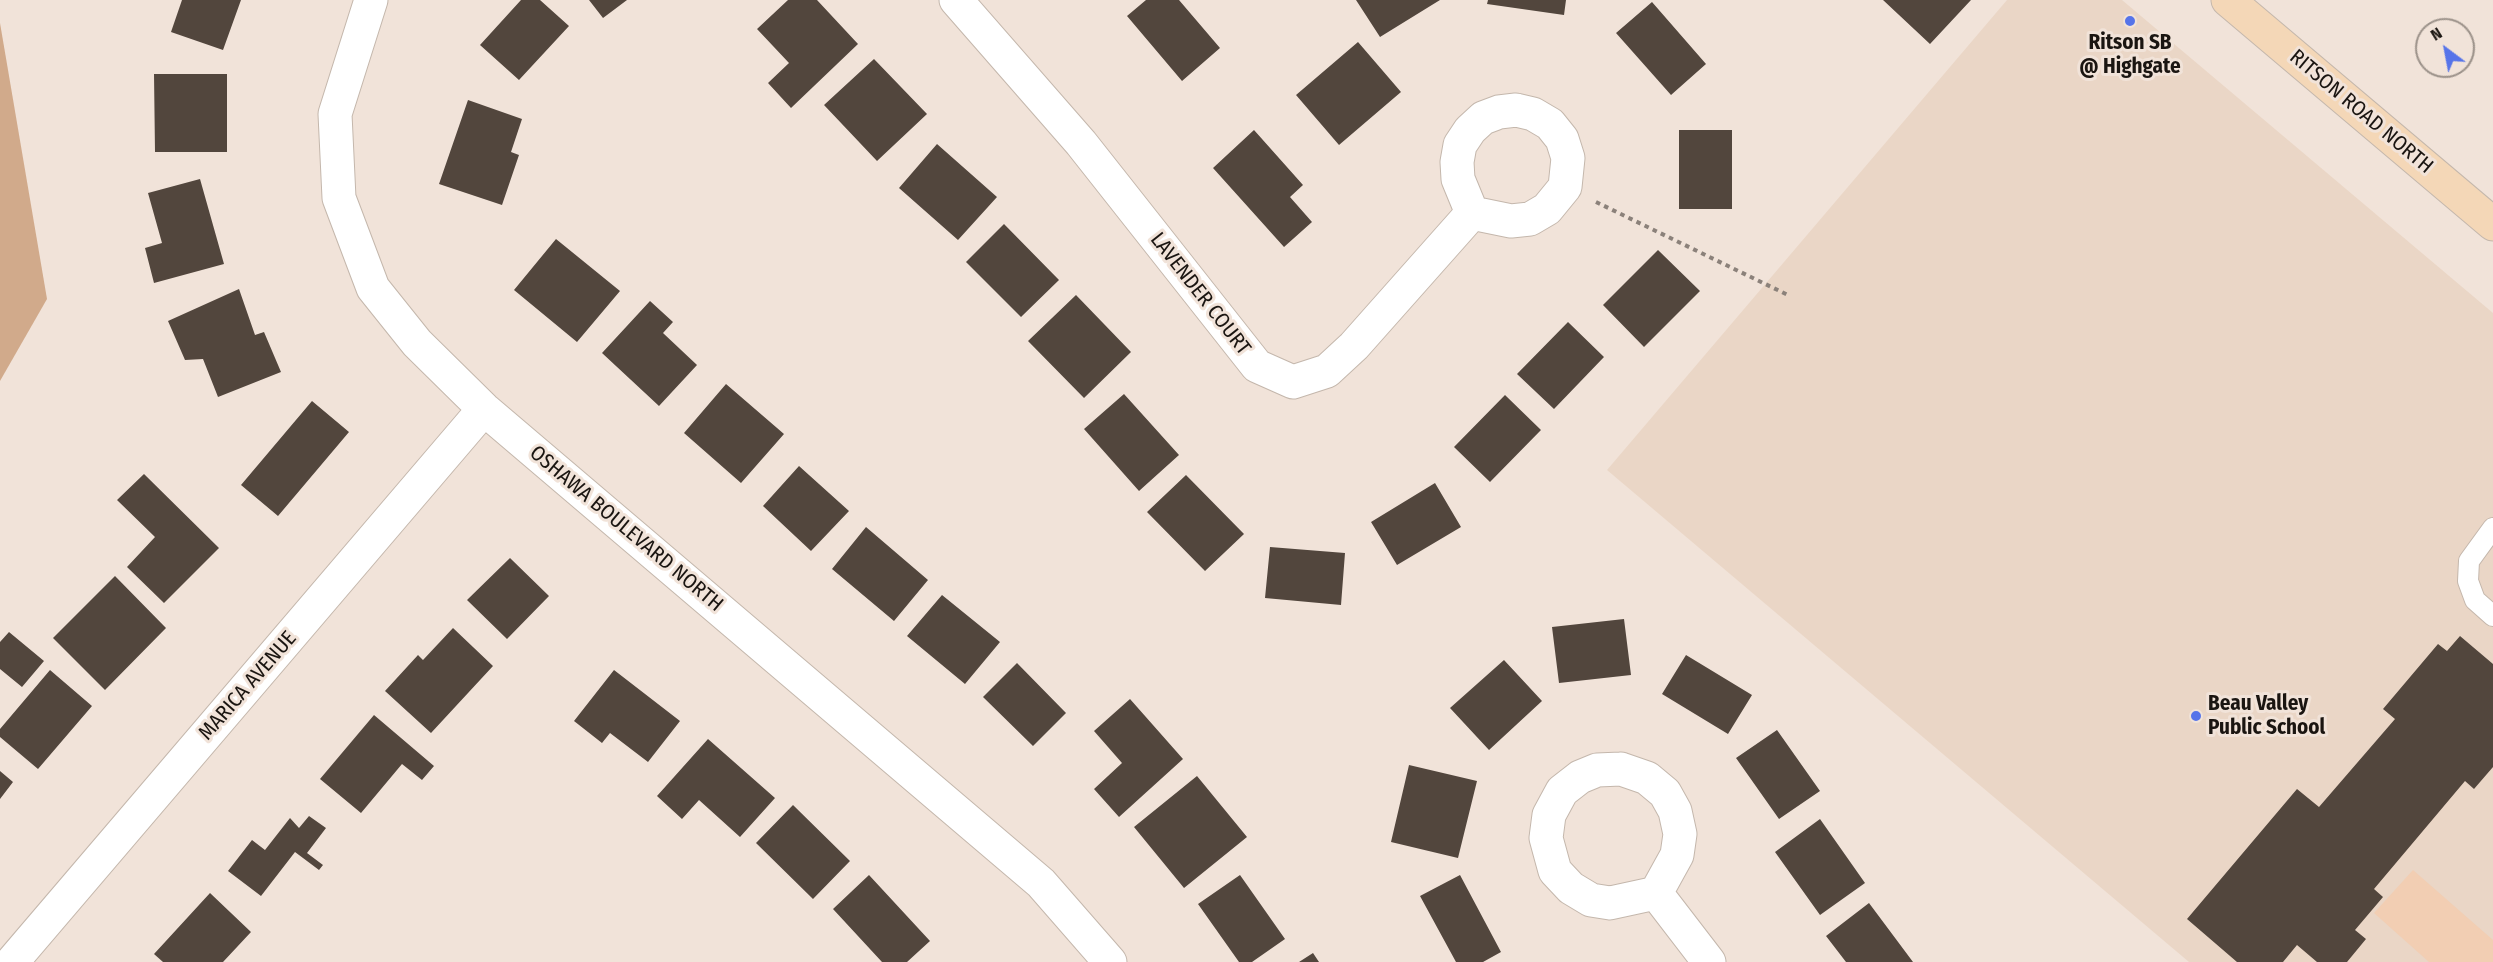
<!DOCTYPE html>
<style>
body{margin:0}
#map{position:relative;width:2493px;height:962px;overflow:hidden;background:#f1e3d9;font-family:"Fira Sans Condensed",sans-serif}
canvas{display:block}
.north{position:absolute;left:2415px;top:18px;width:60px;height:60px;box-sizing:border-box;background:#f1e3d9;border:2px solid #9b9189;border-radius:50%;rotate:328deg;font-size:16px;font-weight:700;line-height:24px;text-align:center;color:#1a1511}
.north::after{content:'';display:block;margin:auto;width:21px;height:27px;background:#5674e9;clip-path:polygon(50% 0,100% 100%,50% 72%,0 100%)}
</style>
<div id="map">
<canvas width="2493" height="962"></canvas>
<div class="north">N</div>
</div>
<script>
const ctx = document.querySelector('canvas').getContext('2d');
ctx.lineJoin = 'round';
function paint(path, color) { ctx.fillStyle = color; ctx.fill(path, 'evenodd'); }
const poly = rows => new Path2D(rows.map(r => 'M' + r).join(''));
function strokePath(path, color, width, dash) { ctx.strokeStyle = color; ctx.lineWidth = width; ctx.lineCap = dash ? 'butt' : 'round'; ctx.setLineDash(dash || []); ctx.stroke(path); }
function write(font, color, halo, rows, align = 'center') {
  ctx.font = font + ' "Fira Sans Condensed",sans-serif'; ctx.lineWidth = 6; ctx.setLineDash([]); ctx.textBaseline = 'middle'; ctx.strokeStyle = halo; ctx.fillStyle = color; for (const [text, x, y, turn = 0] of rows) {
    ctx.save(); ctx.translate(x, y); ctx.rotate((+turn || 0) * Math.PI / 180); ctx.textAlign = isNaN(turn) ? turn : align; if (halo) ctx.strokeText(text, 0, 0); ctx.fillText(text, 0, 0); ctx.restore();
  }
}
const built = poly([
 [2007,0,2122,0,2493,313,2493,962,2189,962,1607,470]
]);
const green = poly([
 [2413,870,2493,940,2493,962,2429,962,2374,913]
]);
const forest = poly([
 [0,23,47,299,0,381]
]);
const building = poly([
 [182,0,241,0,223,50,171,32],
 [521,0,540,0,569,26,519,80,480,45],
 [589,0,627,0,603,18],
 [788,0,817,0,858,44,791,108,768,83,789,63,757,29],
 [1146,0,1179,0,1220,48,1182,81,1127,16],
 [1356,0,1440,0,1380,37],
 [1488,0,1566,0,1564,15,1487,4],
 [1883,0,1971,0,1930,44],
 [1652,2,1706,64,1671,95,1616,33],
 [1358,42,1401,92,1339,145,1296,95],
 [874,59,927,114,877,161,824,105],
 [154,74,227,74,227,152,155,152],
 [468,100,522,119,511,152,519,155,502,205,439,184],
 [1254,130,1303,185,1290,197,1312,222,1284,247,1213,168],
 [1679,130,1732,130,1732,209,1679,209],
 [937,144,997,197,958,240,899,188],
 [200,179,224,264,154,283,145,248,162,243,148,193],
 [1004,224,1059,280,1021,317,966,262],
 [556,239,620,291,577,342,514,290],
 [1658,250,1700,291,1644,347,1603,305],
 [239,289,255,335,264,332,281,372,218,397,203,359,185,360,168,321],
 [1076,295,1131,352,1084,398,1028,341],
 [650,301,673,322,663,333,697,365,659,406,602,353],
 [1568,322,1604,357,1554,409,1517,374],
 [726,384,784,434,741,483,684,433],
 [1124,394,1179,455,1139,491,1084,429],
 [1505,395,1541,430,1490,482,1454,447],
 [312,401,349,432,278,516,241,485],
 [799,466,849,511,811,551,763,506],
 [144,474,219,548,164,603,127,567,155,537,117,500],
 [1186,475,1244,534,1205,571,1147,512],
 [1435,483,1461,527,1397,565,1371,522],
 [866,527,928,580,894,621,832,569],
 [1270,547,1345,553,1341,605,1265,598],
 [510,558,549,596,507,639,467,600],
 [115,576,166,628,105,690,53,638],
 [942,595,1000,642,965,684,907,636],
 [1624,619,1631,675,1559,683,1552,627],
 [453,628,493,666,431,733,385,691,418,655,423,660],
 [9,632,44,661,22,687,0,669,0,642],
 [2460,636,2493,664,2493,767,2474,789,2465,781,2374,889,2383,897,2355,930,2366,939,2347,962,2317,962,2297,945,2283,962,2237,962,2187,919,2297,789,2319,807,2395,719,2383,709,2438,644,2447,651],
 [1686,655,1752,695,1728,734,1662,694],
 [1504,660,1542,701,1489,750,1450,708],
 [1017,663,1066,713,1033,746,983,697],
 [50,670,92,706,38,769,0,737,0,729],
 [614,670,680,721,648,762,610,733,602,743,574,721],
 [1130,699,1183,759,1119,817,1094,789,1122,763,1094,731],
 [374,715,434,766,422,780,402,764,361,813,320,779],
 [1777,730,1820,791,1779,819,1736,758],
 [708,739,775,798,740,837,699,800,682,819,657,796],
 [1409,765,1477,781,1458,858,1391,842],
 [0,771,13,782,0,799],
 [1197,776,1247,837,1184,888,1134,827],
 [793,805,850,861,813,899,756,843],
 [309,816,326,828,307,853,323,865,319,870,295,852,261,896,228,871,252,840,265,850,290,818,299,828],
 [1820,819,1865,883,1820,915,1775,852],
 [869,875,930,941,907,962,882,962,833,909],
 [1240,875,1285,939,1252,962,1239,962,1198,904],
 [1460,875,1501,952,1483,962,1456,962,1420,896],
 [210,893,251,932,223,962,163,962,154,954],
 [1869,903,1913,962,1846,962,1826,936],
 [1313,953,1319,962,1299,962]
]);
const path = poly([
 [1596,202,1790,296]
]);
const service = poly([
 [2493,528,2469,561,2468,581,2475,600,2493,616]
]);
const minor = poly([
 [371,0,335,114,339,198,373,288,417,343,484,409,1041,883,1110,962],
 [956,0,1081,143,1257,366,1293,382,1327,371,1354,346,1472,213],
 [1516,110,1533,114,1550,124,1562,139,1568,158,1565,187,1547,209,1530,219,1511,221,1472,213,1458,179,1457,162,1460,145,1470,130,1483,118,1499,112,1516,110],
 [1621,769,1647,778,1665,793,1675,811,1680,834,1677,855,1656,893,1610,903,1591,900,1571,888,1555,871,1546,838,1549,815,1562,791,1580,777,1597,770,1621,769],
 [1656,893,1709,962],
 [12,962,484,409]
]);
const secondary = poly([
 [2228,0,2493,224]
]);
const markers = [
 [2130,21,6,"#5674e9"],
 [2196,716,6,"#5674e9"]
];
const poiNames = [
 ["Ritson SB",2130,43],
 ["@ Highgate",2130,67],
 ["Beau Valley",2208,704,"left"],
 ["Public School",2208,728,"left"]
];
const streetNames = [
 ["RITSON ROAD NORTH",2361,112,40],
 ["LAVENDER COURT",1200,294,52],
 ["OSHAWA BOULEVARD NORTH",626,529,40],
 ["MARICA AVENUE",248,686,-49]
];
paint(built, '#ead6c6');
paint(green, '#f2ceb3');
paint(forest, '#d1aa8b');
paint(building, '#52463d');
strokePath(service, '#c4b7ac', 22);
strokePath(minor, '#c4b7ac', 35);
strokePath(secondary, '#c4b7ac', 35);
strokePath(path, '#8b817a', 4, [4.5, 4.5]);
strokePath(service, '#fff', 20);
strokePath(minor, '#fff', 33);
strokePath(secondary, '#f4d7b7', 33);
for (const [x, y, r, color] of markers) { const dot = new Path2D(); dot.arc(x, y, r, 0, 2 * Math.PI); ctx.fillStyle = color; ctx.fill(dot); strokePath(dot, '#f1e3d9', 2); }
write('bold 21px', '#1a1511', '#f1e3d9', poiNames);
write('21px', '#1a1511', '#f1e3d9', streetNames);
</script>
